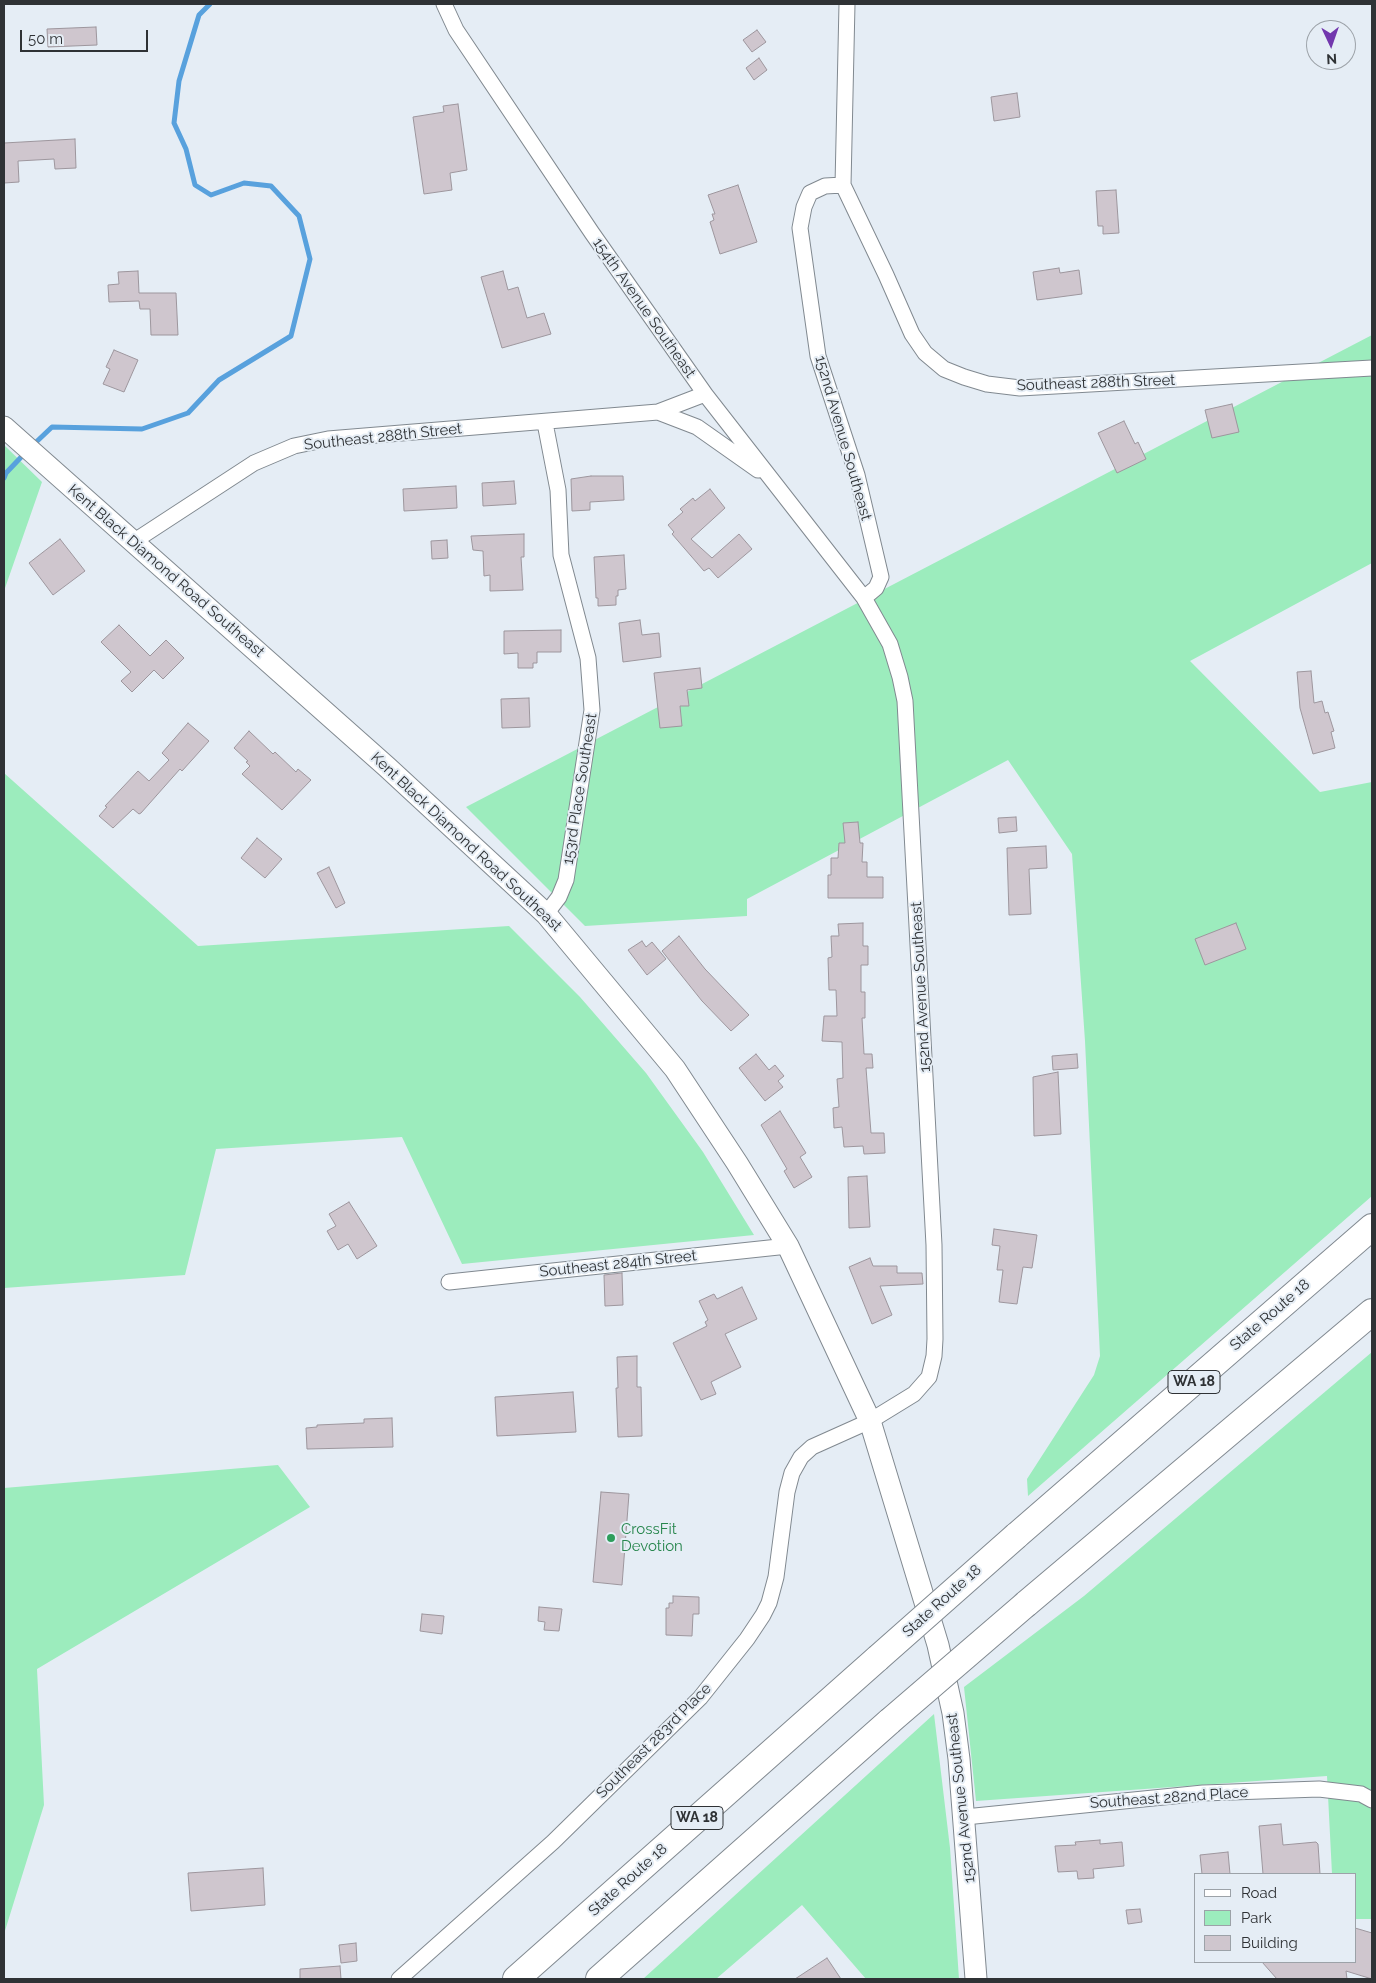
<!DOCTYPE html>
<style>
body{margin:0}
#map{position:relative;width:1376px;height:1983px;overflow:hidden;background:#e5edf5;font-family:Raleway,sans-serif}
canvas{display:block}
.frame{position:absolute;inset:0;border:5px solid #2f3235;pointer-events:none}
.legend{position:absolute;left:1194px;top:1873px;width:162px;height:90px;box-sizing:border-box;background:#e5edf5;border:1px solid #9ca2a8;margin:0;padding:6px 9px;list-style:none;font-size:15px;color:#2f3235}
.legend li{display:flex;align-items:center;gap:10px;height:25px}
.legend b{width:25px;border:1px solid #9ca2a8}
.north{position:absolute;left:1306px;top:20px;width:50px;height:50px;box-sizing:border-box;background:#e5edf5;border:1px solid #9ca2a8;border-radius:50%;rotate:177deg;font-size:14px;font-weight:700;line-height:20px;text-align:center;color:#2f3235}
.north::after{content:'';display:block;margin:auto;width:18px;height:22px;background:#7237ad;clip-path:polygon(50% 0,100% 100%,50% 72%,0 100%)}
.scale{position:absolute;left:20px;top:30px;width:128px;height:22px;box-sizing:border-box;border:2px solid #2f3235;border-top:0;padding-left:6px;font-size:15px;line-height:18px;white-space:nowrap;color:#2f3235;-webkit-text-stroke:4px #e5edf5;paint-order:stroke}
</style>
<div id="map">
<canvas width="1376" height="1983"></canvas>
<div class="frame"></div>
<ul class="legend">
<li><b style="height:6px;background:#fff"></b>Road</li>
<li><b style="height:14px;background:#9cecbd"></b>Park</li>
<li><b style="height:14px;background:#cfc6ce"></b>Building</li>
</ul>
<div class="north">N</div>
<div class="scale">50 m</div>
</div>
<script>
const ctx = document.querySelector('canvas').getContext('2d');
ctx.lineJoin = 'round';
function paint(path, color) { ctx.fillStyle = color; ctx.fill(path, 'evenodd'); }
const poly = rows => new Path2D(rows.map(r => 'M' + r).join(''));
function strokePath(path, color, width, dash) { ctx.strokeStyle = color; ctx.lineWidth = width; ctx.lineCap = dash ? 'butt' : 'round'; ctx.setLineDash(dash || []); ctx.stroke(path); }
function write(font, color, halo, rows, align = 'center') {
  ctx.font = font + ' Raleway,sans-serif'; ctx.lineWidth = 4; ctx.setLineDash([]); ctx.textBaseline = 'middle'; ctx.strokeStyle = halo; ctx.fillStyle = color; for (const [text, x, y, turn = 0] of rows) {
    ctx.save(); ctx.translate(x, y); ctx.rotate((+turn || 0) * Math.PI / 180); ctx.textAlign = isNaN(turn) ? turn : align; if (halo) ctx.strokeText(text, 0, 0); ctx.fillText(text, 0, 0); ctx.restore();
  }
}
const green = poly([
 [1372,335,1372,563,1190,661,1320,792,1372,782,1372,1196,1028,1496,1027,1479,1094,1375,1100,1356,1085,1041,1072,854,1008,760,747,899,747,916,585,926,466,807],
 [4,445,42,482,4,591],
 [4,773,198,946,509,926,580,997,646,1073,703,1152,754,1235,462,1264,402,1137,216,1149,185,1275,4,1288],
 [1372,1352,1372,1919,1355,1919,1355,1874,1332,1874,1327,1776,976,1801,964,1687,1084,1596],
 [278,1465,310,1507,37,1669,44,1805,4,1934,4,1488],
 [934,1714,950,1848,959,1979,866,1979,802,1905,716,1979,643,1979]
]);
const stream = poly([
 [32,446,52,427,142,429,188,413,219,380,291,336,310,259,299,216,271,186,244,183,211,195,195,185,186,149,174,123,179,81,199,15,210,4],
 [4,478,6,473,26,452]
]);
const building = poly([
 [96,27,97,45,48,47,47,29,96,27],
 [757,30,766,42,752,52,743,40,757,30],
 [759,58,767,70,754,80,746,68,759,58],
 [1017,93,1020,117,994,121,991,97,1017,93],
 [458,104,467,170,450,173,452,190,424,194,413,117,444,112,443,106,458,104],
 [75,139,76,168,55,169,54,159,18,161,19,182,4,183,4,143,75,139],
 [738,185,757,242,720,254,710,222,714,220,712,214,715,214,708,195,738,185],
 [1116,190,1119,233,1103,234,1103,226,1098,226,1096,191,1116,190],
 [1059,268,1060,273,1079,270,1082,294,1037,300,1033,272,1059,268],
 [138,271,139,293,176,293,178,335,151,335,150,309,140,309,139,301,109,302,108,285,119,284,118,272,138,271],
 [503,271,508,290,518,287,527,318,544,313,551,334,502,348,481,277,503,271],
 [114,350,138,360,124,392,103,384,110,369,106,367,114,350],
 [1232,404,1239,432,1212,438,1205,410,1232,404],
 [1124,421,1135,444,1138,442,1146,459,1117,473,1098,433,1124,421],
 [591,476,623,476,624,500,590,502,590,510,572,511,571,479,591,476],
 [514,481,516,504,483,506,482,483,514,481],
 [456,486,457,508,404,511,403,489,456,486],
 [710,489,725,508,691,539,712,558,739,534,752,549,718,578,709,568,704,571,672,534,674,532,668,525,683,512,680,509,693,498,695,501,710,489],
 [524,534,524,557,521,557,523,590,490,591,490,575,484,576,483,551,473,550,471,536,524,534],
 [60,539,85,571,53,595,29,563,60,539],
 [447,540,448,558,432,559,431,541,447,540],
 [624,555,626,589,618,590,618,596,616,596,616,605,598,606,598,598,596,598,594,557,624,555],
 [640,620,642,635,659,633,661,657,623,662,619,623,640,620],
 [119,625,150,656,166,640,184,658,163,679,154,670,132,692,121,681,131,672,101,642,119,625],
 [561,630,561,652,537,652,537,663,533,663,533,668,518,668,518,653,504,654,504,631,561,630],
 [700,668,702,688,687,690,689,706,680,706,682,726,660,728,654,673,700,668],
 [1311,671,1314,703,1322,701,1325,713,1328,712,1334,731,1331,732,1335,748,1313,754,1300,708,1297,672,1311,671],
 [529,698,530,727,502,728,501,699,529,698],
 [188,723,209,741,182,771,180,769,141,813,139,814,133,809,113,828,99,816,107,807,105,806,138,771,149,781,169,760,162,753,188,723],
 [249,731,273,754,275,752,296,772,298,769,311,780,282,810,242,774,250,766,246,762,248,761,234,748,249,731],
 [1016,817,1017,831,999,833,998,818,1016,817],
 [858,822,860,843,863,843,862,862,867,862,867,877,883,877,883,898,828,898,828,875,831,875,831,858,838,858,839,843,845,843,843,823,858,822],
 [257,838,282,859,265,878,241,858,257,838],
 [1046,846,1047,868,1029,869,1031,914,1009,915,1007,848,1046,846],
 [329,867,345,903,336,908,317,873,329,867],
 [863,923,863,946,868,946,868,965,861,965,861,992,865,992,865,1018,862,1018,864,1054,872,1054,873,1068,866,1068,871,1133,884,1133,885,1153,864,1154,863,1146,844,1147,842,1127,834,1128,833,1108,839,1107,837,1079,843,1078,842,1042,822,1041,824,1016,837,1016,836,990,829,990,828,958,832,957,831,936,839,936,838,924,863,923],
 [1236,923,1246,949,1205,965,1195,939,1236,923],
 [679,936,705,969,749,1015,731,1031,702,1001,662,951,679,936],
 [642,941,646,947,652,942,666,959,647,975,628,950,642,941],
 [756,1054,769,1070,775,1065,784,1076,778,1081,783,1087,765,1101,739,1068,756,1054],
 [1077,1054,1078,1068,1053,1070,1052,1056,1077,1054],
 [1058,1072,1061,1134,1034,1136,1033,1077,1058,1072],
 [780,1111,806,1153,800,1157,812,1177,794,1188,784,1171,787,1169,761,1125,780,1111],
 [867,1176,870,1227,849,1228,848,1177,867,1176],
 [349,1202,377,1246,357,1259,348,1244,338,1250,327,1231,336,1226,329,1214,349,1202],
 [994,1229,1037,1235,1032,1268,1023,1267,1017,1304,999,1302,1003,1270,997,1270,1000,1246,992,1245,994,1229],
 [870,1258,873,1266,897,1266,897,1273,922,1273,923,1284,880,1286,892,1315,872,1324,849,1267,870,1258],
 [622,1273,623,1305,605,1306,604,1275,622,1273],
 [742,1287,757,1319,725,1334,741,1367,711,1382,716,1394,701,1400,673,1343,707,1326,705,1322,708,1320,699,1301,714,1294,717,1299,742,1287],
 [637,1356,637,1387,641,1387,642,1436,618,1437,616,1388,618,1388,617,1357,637,1356],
 [573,1392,576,1432,497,1436,495,1397,573,1392],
 [392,1418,393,1447,307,1449,306,1428,317,1427,317,1425,364,1423,364,1419,392,1418],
 [601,1492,629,1494,622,1585,593,1582,601,1492],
 [673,1596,699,1597,699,1614,693,1614,692,1636,666,1635,666,1608,669,1608,669,1603,673,1603,673,1596],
 [539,1607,562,1609,559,1631,544,1630,545,1622,538,1621,539,1607],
 [422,1614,444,1616,442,1634,420,1631,422,1614],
 [1281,1824,1283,1845,1316,1842,1318,1844,1320,1874,1263,1874,1259,1826,1281,1824],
 [1100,1840,1100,1844,1122,1842,1124,1866,1093,1869,1094,1878,1078,1879,1077,1871,1058,1872,1055,1846,1076,1845,1075,1842,1100,1840],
 [1228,1852,1230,1874,1202,1874,1200,1855,1228,1852],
 [263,1868,265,1905,191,1911,188,1873,263,1868],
 [1140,1909,1142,1922,1128,1924,1126,1910,1140,1909],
 [1355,1928,1372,1933,1372,1979,1346,1971,1347,1979,1277,1979,1262,1962,1355,1962,1355,1928],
 [356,1943,357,1961,341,1963,339,1945,356,1943],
 [827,1958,841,1979,795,1979,827,1958],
 [340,1966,341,1979,300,1979,300,1969,340,1966]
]);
const street = poly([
 [847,4,843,185,886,275,912,334,925,353,944,369,964,377,987,384,1020,388,1372,368],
 [843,185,825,186,810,193,804,207,800,228,818,356,857,475,881,577,876,588,864,598],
 [658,412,697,427,758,470],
 [545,423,558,490,561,555,588,658,592,710,566,880,559,897,546,914],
 [133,542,254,463,294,446,328,439,658,412,705,394],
 [449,1282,788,1246],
 [965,1817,1203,1793,1319,1789,1361,1794,1372,1800],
 [399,1979,553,1842,700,1698,747,1639,763,1615,769,1603,776,1577,787,1492,792,1473,801,1457,812,1447,870,1421,914,1394,929,1377,934,1356,935,1339,934,1245,905,701,900,677,890,644,864,598,705,394,592,233,456,30,444,4]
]);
const secondary = poly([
 [4,427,387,767,546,914,675,1069,737,1163,788,1246,870,1421,938,1645,953,1713,959,1759,976,1979]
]);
const highway = poly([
 [1016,1536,1372,1227],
 [1026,1604,1372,1312],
 [516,1979,878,1658],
 [599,1979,890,1721]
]);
const highwayBridge = poly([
 [878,1658,1016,1536],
 [890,1721,1026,1604]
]);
const markers = [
 [611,1538,5,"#2e9e5b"]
];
const shields = [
 [1194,1382,52],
 [697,1818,52]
];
const shieldNames = [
 ["WA 18",1194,1382],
 ["WA 18",697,1818]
];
const streetNames = [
 ["154th Avenue Southeast",644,308,55],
 ["Southeast 288th Street",1096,383,-2],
 ["Southeast 288th Street",383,437,-6],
 ["152nd Avenue Southeast",843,438,74],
 ["Kent Black Diamond Road Southeast",166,571,41],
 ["153rd Place Southeast",580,789,-81],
 ["Kent Black Diamond Road Southeast",466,842,43],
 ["152nd Avenue Southeast",921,987,-93],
 ["Southeast 284th Street",618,1264,-6],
 ["State Route 18",1270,1315,-41],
 ["State Route 18",942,1601,-42],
 ["Southeast 283rd Place",654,1741,-45],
 ["152nd Avenue Southeast",961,1798,-96],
 ["Southeast 282nd Place",1169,1798,-4],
 ["State Route 18",628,1880,-42]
];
const leisureNames = [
 ["CrossFit",621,1529],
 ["Devotion",621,1546]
];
paint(green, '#9cecbd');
strokePath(stream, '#58a1dd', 5);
paint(building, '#cfc6ce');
strokePath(building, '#9d969d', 1);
strokePath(street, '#818990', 17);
strokePath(secondary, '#818990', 23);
strokePath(highway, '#818990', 28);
strokePath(street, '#fff', 15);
strokePath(secondary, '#fff', 21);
strokePath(highway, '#fff', 26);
strokePath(highwayBridge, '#818990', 28, []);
strokePath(highwayBridge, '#fff', 26);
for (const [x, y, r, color] of markers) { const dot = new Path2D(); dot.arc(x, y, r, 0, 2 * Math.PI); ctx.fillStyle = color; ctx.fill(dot); strokePath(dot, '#e5edf5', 2); }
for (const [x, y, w] of shields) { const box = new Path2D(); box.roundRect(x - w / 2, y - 11.5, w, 23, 4); ctx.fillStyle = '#e5edf5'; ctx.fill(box); strokePath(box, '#2f3235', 1); }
write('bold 14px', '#2f3235', null, shieldNames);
write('15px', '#2f3235', '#e5edf5', streetNames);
write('15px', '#27864d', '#e5edf5', leisureNames, 'left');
</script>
